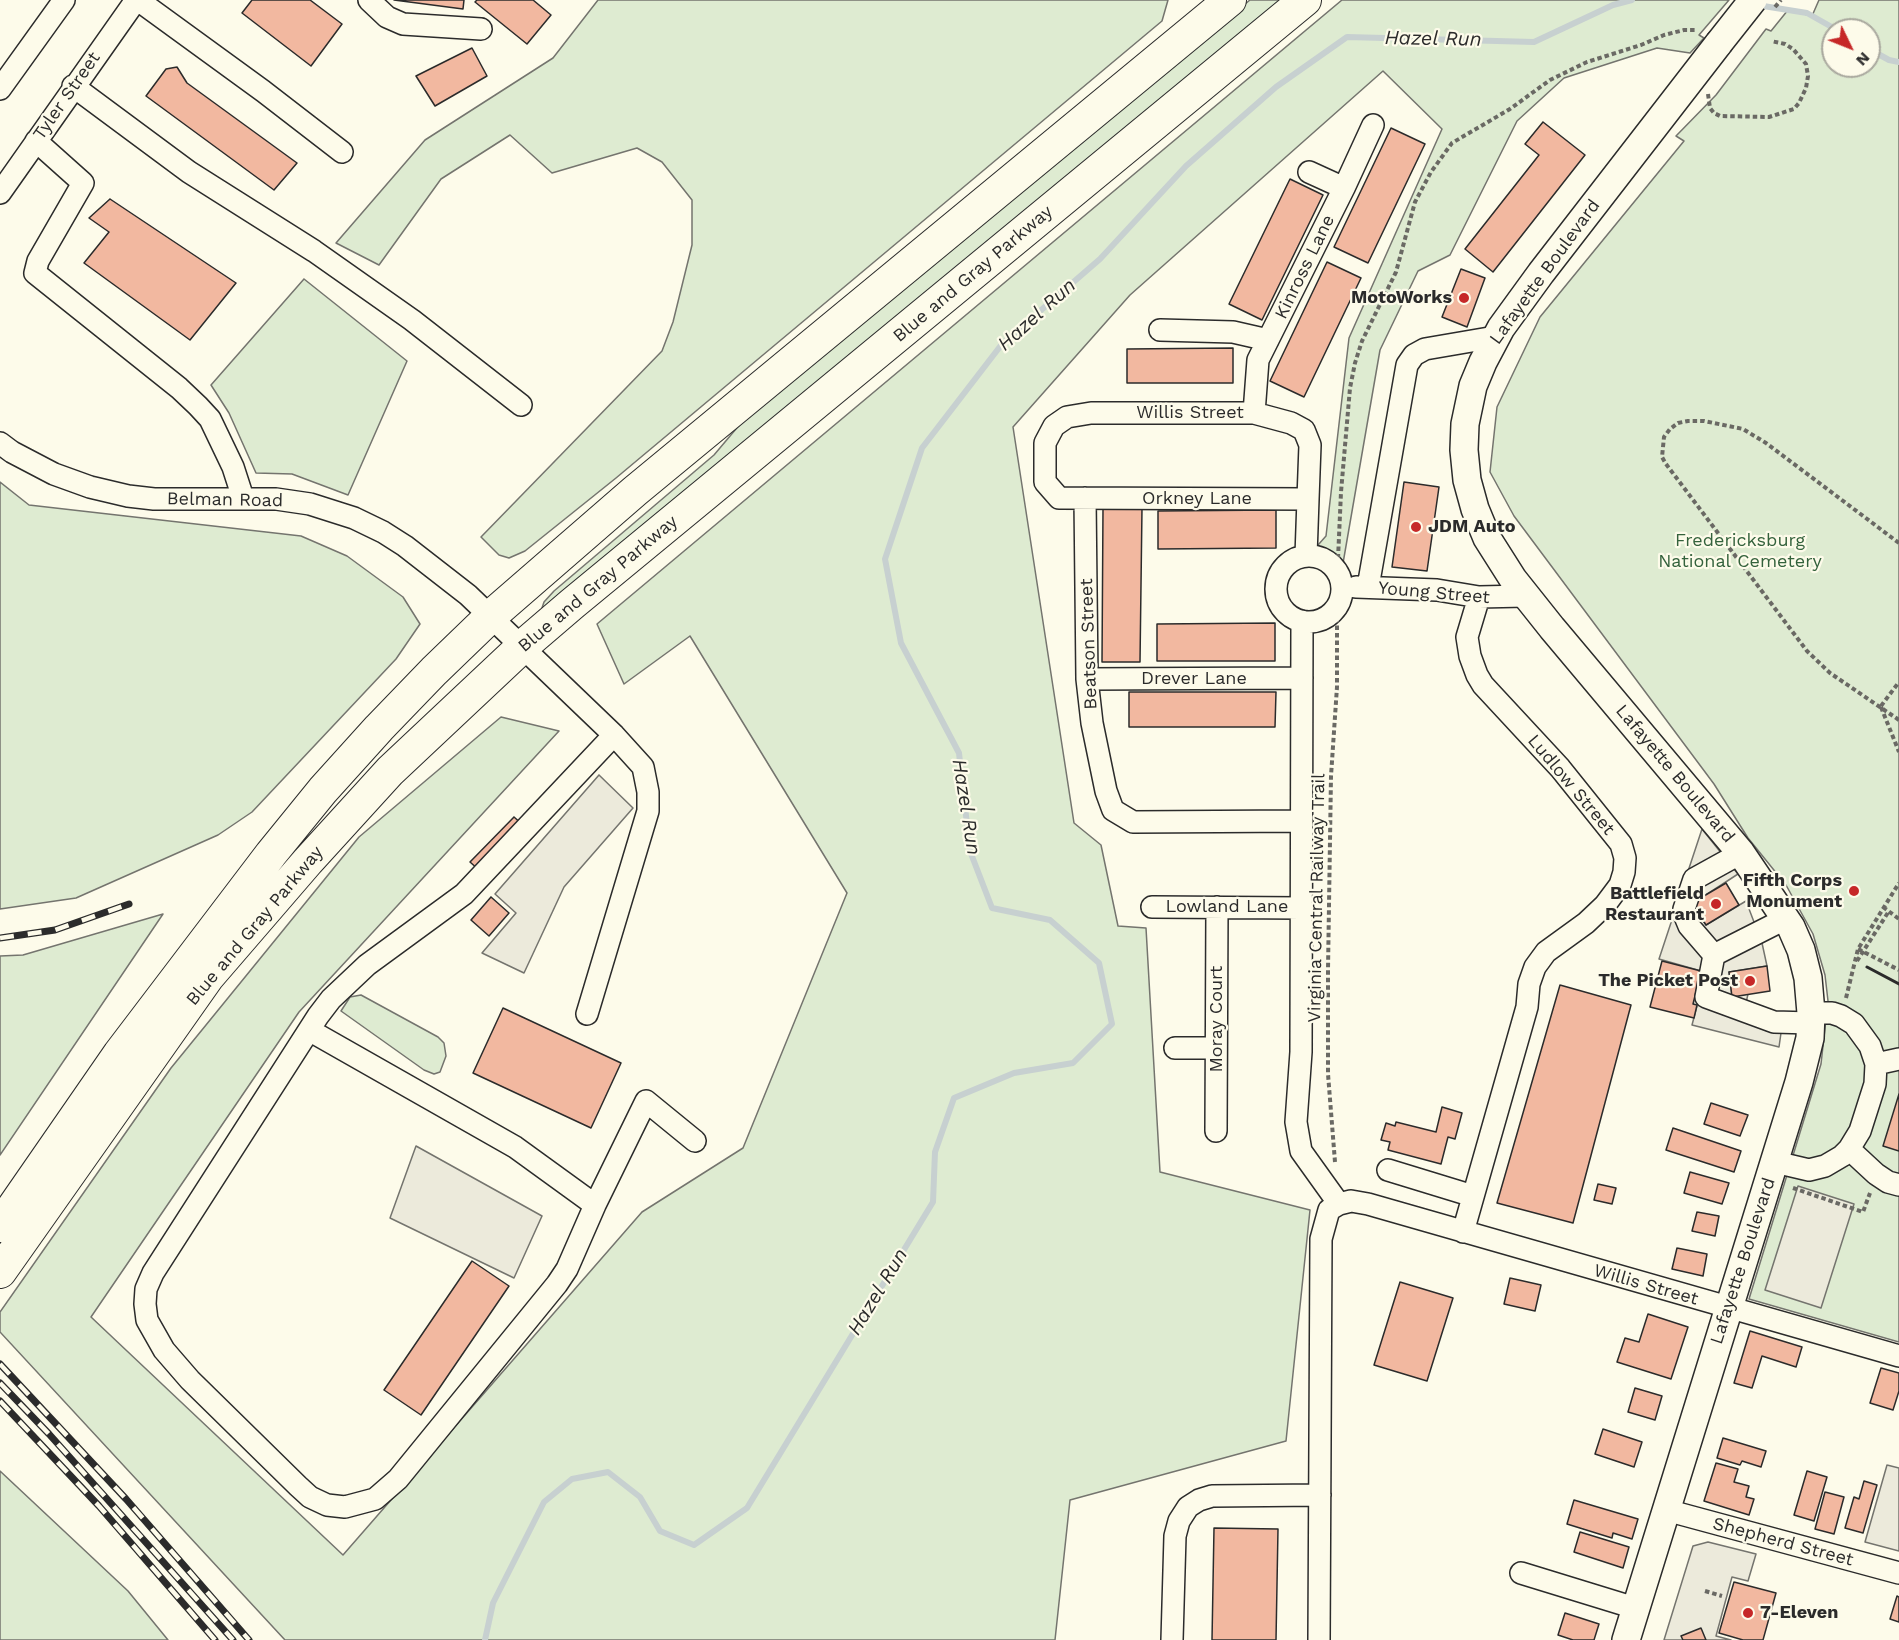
<!DOCTYPE html>
<style>
body{margin:0}
#map{position:relative;width:1899px;height:1640px;overflow:hidden;background:#fdfbea;font-family:"Work Sans",sans-serif}
canvas{display:block}
.north{position:absolute;left:1821px;top:18px;width:60px;height:60px;box-sizing:border-box;background:#fdfbea;border:2px solid #a9a89e;border-radius:50%;rotate:133deg;font-size:16px;font-weight:700;line-height:24px;text-align:center;color:#2b2b2b}
.north::after{content:'';display:block;margin:auto;width:21px;height:27px;background:#c62828;clip-path:polygon(50% 0,100% 100%,50% 72%,0 100%)}
</style>
<div id="map">
<canvas width="1899" height="1640"></canvas>
<div class="north">N</div>
</div>
<script>
const ctx = document.querySelector('canvas').getContext('2d');
ctx.lineJoin = 'round';
function paint(path, color) { ctx.fillStyle = color; ctx.fill(path, 'evenodd'); }
const poly = rows => new Path2D(rows.map(r => 'M' + r).join(''));
function strokePath(path, color, width, dash) { ctx.strokeStyle = color; ctx.lineWidth = width; ctx.lineCap = dash ? 'butt' : 'round'; ctx.setLineDash(dash || []); ctx.stroke(path); }
function write(font, color, halo, rows, align = 'center') {
  ctx.font = font + ' "Work Sans",sans-serif'; ctx.lineWidth = 4.5; ctx.setLineDash([]); ctx.textBaseline = 'middle'; ctx.strokeStyle = halo; ctx.fillStyle = color; for (const [text, x, y, turn = 0] of rows) {
    ctx.save(); ctx.translate(x, y); ctx.rotate((+turn || 0) * Math.PI / 180); ctx.textAlign = isNaN(turn) ? turn : align; if (halo) ctx.strokeText(text, 0, 0); ctx.fillText(text, 0, 0); ctx.restore();
  }
}
const green = poly([
 [598,0,1168,0,1162,21,616,478,525,551,509,558,499,555,481,537,662,351,673,322,692,245,692,200,662,162,637,148,552,173,510,135,441,179,379,265,336,243,425,140,553,58,598,0],
 [1250,0,1289,0,541,611,544,602,554,591,714,455,752,410,1250,0],
 [1342,0,1729,0,1699,35,1704,38,1690,53,1657,48,1564,78,1517,121,1450,255,1418,271,1380,350,1342,569,1318,545,1326,536,1349,338,1442,129,1383,71,1130,295,1013,427,1074,823,1101,845,1118,926,1146,928,1160,1172,1310,1210,1286,1441,1070,1500,1055,1640,285,1640,0,1332,0,1312,171,1068,359,837,501,717,559,731,299,1012,91,1317,343,1555,642,1212,743,1148,847,893,690,636,624,684,597,624,1342,0],
 [1819,0,1899,0,1899,1342,1749,1299,1821,1064,1828,1001,1825,975,1813,934,1786,885,1748,838,1714,784,1514,516,1490,472,1497,407,1540,317,1684,141,1676,136,1716,95,1766,29,1771,31,1788,10,1812,16,1819,0],
 [1833,30,1869,30,1869,66,1833,66,1833,30],
 [304,279,407,361,348,495,292,474,256,473,229,413,211,385,304,279],
 [0,482,29,505,301,536,347,556,403,597,420,624,396,659,252,812,218,835,76,898,0,909,0,482],
 [163,914,0,1155,0,956,23,955,163,914],
 [361,995,438,1037,444,1043,446,1056,440,1072,434,1074,424,1070,341,1011,350,997,361,995],
 [0,1471,128,1591,168,1640,0,1640,0,1471]
]);
const parking = poly([
 [599,775,633,808,564,887,524,973,482,953,516,913,495,894,599,775],
 [1702,829,1738,874,1692,904,1706,925,1746,901,1762,943,1767,966,1729,972,1732,996,1748,994,1746,1003,1777,1013,1784,1012,1779,1047,1692,1025,1697,1006,1693,1004,1701,971,1659,959,1702,829],
 [416,1146,542,1216,514,1278,390,1218,416,1146],
 [1798,1186,1854,1204,1821,1308,1765,1290,1798,1186],
 [1887,1465,1899,1468,1899,1551,1865,1542,1887,1465],
 [1708,1542,1756,1554,1748,1581,1732,1577,1716,1636,1731,1640,1664,1640,1693,1546,1708,1542]
]);
const stream = poly([
 [1757,5,1807,13,1837,30],
 [1869,49,1889,60,1899,62],
 [485,1640,493,1603,544,1502,572,1479,608,1472,640,1497,660,1531,694,1545,747,1508,933,1202,935,1152,954,1098,1014,1073,1073,1063,1112,1024,1099,963,1050,920,992,908,970,851,959,753,901,643,885,559,922,448,1002,344,1100,259,1186,166,1276,87,1347,37,1534,42,1613,5,1632,0]
]);
const building = poly([
 [252,0,310,0,342,24,311,66,242,13,252,0],
 [394,0,464,0,463,9,394,0],
 [477,0,533,0,551,15,527,44,475,2,477,0],
 [472,48,487,76,435,106,416,76,472,48],
 [177,67,187,83,297,163,274,190,146,96,166,69,177,67],
 [1543,122,1585,155,1493,272,1465,249,1539,155,1525,144,1543,122],
 [1391,128,1425,144,1368,263,1334,247,1391,128],
 [1290,179,1323,195,1262,320,1229,304,1290,179],
 [110,199,236,283,190,340,84,263,109,232,89,218,110,199],
 [1327,262,1361,278,1304,397,1270,381,1327,262],
 [1461,269,1485,278,1467,327,1442,317,1461,269],
 [1233,348,1233,383,1127,383,1127,349,1233,348],
 [1404,482,1439,487,1427,571,1392,567,1404,482],
 [1103,508,1142,508,1140,662,1102,662,1103,508],
 [1276,510,1276,548,1158,549,1158,511,1276,510],
 [1275,623,1275,661,1157,661,1157,624,1275,623],
 [1129,692,1276,692,1275,727,1129,727,1129,692],
 [514,817,523,825,479,870,470,862,514,817],
 [1726,883,1739,905,1706,925,1692,903,1726,883],
 [491,897,509,913,489,936,471,920,491,897],
 [1662,961,1701,971,1693,1004,1697,1005,1694,1018,1650,1007,1662,961],
 [1767,966,1770,991,1732,997,1729,972,1767,966],
 [1560,985,1631,1005,1573,1223,1497,1203,1560,985],
 [503,1008,621,1063,591,1128,473,1073,503,1008],
 [1899,1094,1899,1151,1883,1146,1899,1094],
 [1711,1103,1748,1115,1740,1136,1704,1124,1711,1103],
 [1442,1107,1462,1113,1455,1139,1448,1137,1441,1164,1388,1150,1390,1142,1381,1140,1386,1123,1395,1126,1396,1122,1436,1132,1442,1107],
 [1673,1128,1741,1151,1734,1172,1666,1150,1673,1128],
 [1690,1172,1729,1183,1722,1204,1684,1193,1690,1172],
 [1598,1184,1616,1188,1612,1204,1594,1200,1598,1184],
 [1697,1212,1719,1216,1715,1236,1692,1231,1697,1212],
 [1677,1248,1707,1254,1703,1276,1672,1269,1677,1248],
 [472,1261,509,1286,421,1415,384,1390,472,1261],
 [1510,1278,1541,1285,1535,1311,1504,1304,1510,1278],
 [1400,1282,1453,1298,1427,1381,1374,1365,1400,1282],
 [1648,1314,1688,1327,1671,1379,1617,1362,1625,1338,1639,1342,1648,1314],
 [1750,1331,1802,1347,1796,1367,1762,1356,1752,1388,1734,1383,1750,1331],
 [1881,1368,1899,1373,1899,1391,1893,1410,1870,1403,1881,1368],
 [1635,1388,1662,1396,1655,1420,1628,1412,1635,1388],
 [1603,1429,1642,1442,1634,1467,1595,1454,1603,1429],
 [1723,1438,1766,1451,1761,1467,1742,1461,1740,1465,1717,1458,1723,1438],
 [1716,1463,1738,1469,1734,1482,1749,1486,1746,1497,1754,1499,1749,1515,1704,1501,1716,1463],
 [1807,1471,1827,1477,1814,1521,1794,1515,1807,1471],
 [1864,1481,1877,1485,1863,1533,1845,1528,1854,1497,1859,1499,1864,1481],
 [1825,1492,1844,1497,1834,1534,1815,1529,1825,1492],
 [1574,1500,1638,1519,1632,1539,1613,1533,1612,1538,1567,1524,1574,1500],
 [1214,1528,1278,1529,1276,1640,1212,1640,1214,1528],
 [1580,1532,1629,1547,1623,1568,1574,1552,1580,1532],
 [1734,1582,1776,1593,1763,1640,1743,1640,1719,1633,1734,1582],
 [1897,1596,1899,1597,1899,1622,1890,1619,1897,1596],
 [1565,1613,1599,1624,1594,1640,1573,1640,1558,1635,1565,1613],
 [1701,1628,1706,1640,1683,1640,1681,1636,1701,1628]
]);
const path = poly([
 [1708,94,1710,108,1714,113,1720,116,1769,117,1794,109,1799,103,1806,88,1808,76,1806,64,1793,49,1785,44,1771,41],
 [1899,543,1766,443,1743,429,1704,421,1688,421,1678,423,1670,429,1664,437,1662,457,1666,464,1807,651,1830,673,1899,720],
 [1337,581,1341,492,1350,388,1355,363,1362,341,1396,272,1415,202,1431,172,1452,143,1510,109,1550,80,1587,62,1641,45,1664,35,1684,30,1696,30],
 [1881,706,1899,682],
 [1881,707,1899,752],
 [1883,907,1899,919],
 [1858,949,1899,970],
 [1857,961,1889,911],
 [1846,998,1858,949,1899,883],
 [1335,1162,1328,1074,1328,970,1331,776,1337,687,1337,594],
 [1793,1188,1863,1212,1870,1193],
 [1705,1591,1722,1596]
]);
const minor = poly([
 [138,0,263,91,342,152],
 [369,0,387,17,403,24,481,29],
 [73,86,189,172,314,251,412,320,521,405],
 [0,89,64,0],
 [36,141,83,183,38,261,35,273,179,388,198,406,210,419,233,467,243,498],
 [1309,172,1344,188],
 [0,193,136,0],
 [1160,330,1233,332,1268,340],
 [1254,413,1258,360,1344,188,1373,125],
 [0,443,12,452,54,474,90,487,128,496,154,499,276,499,310,504,354,518,383,532,405,546,468,595,614,735,643,767,648,792,648,811,587,1014],
 [1085,498,1087,679,1092,723,1106,791,1113,810,1133,822,1302,821],
 [1306,556,1308,499,1310,445,1304,430,1291,423,1254,413,1091,413,1067,417,1054,426,1045,443,1045,482,1059,498,1308,499],
 '1276 589a33 33 0 1 1 66 0a33 33 0 1 1-66 0Z',
 [1356,587,1437,590,1479,597,1525,596],
 [1368,587,1407,365,1414,355,1425,349,1495,337],
 [1302,621,1301,1052,1296,1122,1301,1151,1339,1204],
 [1087,679,1302,678],
 [1741,853,1694,879,1684,909,1684,914,1689,926,1714,955,1706,997,1774,1022,1811,1023],
 [1152,907,1301,908],
 [1714,955,1787,918],
 [309,1030,515,1147,595,1205,567,1269,557,1284,398,1479,375,1499,345,1507,327,1505,310,1497,298,1486,190,1380,164,1350,147,1320,145,1304,146,1289,153,1273,318,1016,331,999,367,965,464,894,614,735],
 [1175,1048,1216,1048],
 [1876,1064,1899,1059],
 [1216,1131,1217,907],
 [1849,1149,1876,1174,1888,1182,1899,1185],
 [1775,1162,1809,1170,1825,1166,1842,1156,1849,1149,1860,1131,1875,1084,1876,1064,1870,1046,1854,1024,1841,1016,1832,1013,1811,1013],
 [1388,1170,1473,1196],
 [595,1205,646,1101,695,1141],
 [1463,1232,1527,1007,1529,984,1535,967,1546,952,1586,923,1605,905,1620,885,1624,872,1625,858,1621,844,1560,768,1483,685,1477,675,1470,656,1467,637,1479,597],
 [1666,1510,1899,1573],
 [1521,1573,1635,1608],
 [1172,1640,1175,1536,1179,1521,1188,1507,1199,1500,1212,1496,1320,1495],
 [1319,1640,1321,1239,1329,1210,1339,1204,1351,1201,1368,1204,1899,1356]
]);
const major = poly([
 [1626,1640,1799,1082,1810,1038,1811,1013,1808,978,1801,950,1791,927,1741,853,1552,628,1513,579,1487,538,1475,509,1467,480,1464,450,1465,424,1473,386,1483,362,1501,328,1541,273,1719,43]
]);
const highway = poly([
 [0,1226,119,1054,271,854,323,790,379,728,434,671,491,616,635,491,1230,0],
 [0,1272,208,977,308,861,390,771,523,646,572,604,1305,0]
]);
const rail = poly([
 [0,938,55,930,129,904],
 [0,1364,126,1499,249,1640],
 [0,1383,49,1434,233,1640],
 [0,1401,99,1506,215,1640]
]);
const pathBridge = poly([
 [1775,7,1781,0]
]);
const majorBridge = poly([
 [1719,43,1753,0]
]);
const wall = poly([
 [1867,967,1899,984]
]);
const markers = [
 [1464,298,6,"#c62828"],
 [1416,527,6,"#c62828"],
 [1854,891,6,"#c62828"],
 [1716,904,6,"#c62828"],
 [1750,981,6,"#c62828"],
 [1748,1613,6,"#c62828"]
];
const streetNames = [
 ["Tyler Street",67,96,-55],
 ["Kinross Lane",1305,267,-64],
 ["Lafayette Boulevard",1545,272,-54],
 ["Blue and Gray Parkway",973,274,-40],
 ["Willis Street",1190,413],
 ["Orkney Lane",1197,499],
 ["Belman Road",225,500,1],
 ["Blue and Gray Parkway",598,584,-40],
 ["Young Street",1434,593,5],
 ["Beatson Street",1089,644,-92],
 ["Drever Lane",1194,679],
 ["Lafayette Boulevard",1675,774,50],
 ["Ludlow Street",1571,785,50],
 ["Virginia Central Railway Trail",1317,898,-89],
 ["Lowland Lane",1227,907],
 ["Blue and Gray Parkway",255,926,-50],
 ["Moray Court",1217,1019,-90],
 ["Lafayette Boulevard",1743,1261,-72],
 ["Willis Street",1646,1285,16],
 ["Shepherd Street",1783,1542,15]
];
const poiNames = [
 ["MotoWorks",1452,298],
 ["JDM Auto",1428,527,"left"],
 ["Fifth Corps",1842,881],
 ["Monument",1842,902],
 ["Battlefield",1704,894],
 ["Restaurant",1704,915],
 ["The Picket Post",1738,981],
 ["7-Eleven",1760,1613,"left"]
];
const parkNames = [
 ["Fredericksburg",1740,541],
 ["National Cemetery",1740,562]
];
const waterNames = [
 ["Hazel Run",1433,39,1],
 ["Hazel Run",1037,315,-42],
 ["Hazel Run",966,807,81],
 ["Hazel Run",878,1292,-59]
];
paint(green, '#deebd1');
strokePath(green, '#74746e', 1.5);
paint(parking, '#eceadb');
strokePath(parking, '#74746e', 1.5);
strokePath(stream, '#c7d0d0', 6);
paint(building, '#f2b8a0');
strokePath(building, '#2b2b2b', 1.5);
strokePath(minor, '#2b2b2b', 24);
strokePath(major, '#2b2b2b', 30);
strokePath(highway, '#2b2b2b', 34);
strokePath(path, '#6a6964', 4, [4.5, 3]);
strokePath(minor, '#fdfbea', 21);
strokePath(major, '#fdfbea', 27);
strokePath(highway, '#fdfbea', 32);
strokePath(rail, '#2b2b2b', 7);
strokePath(rail, '#fdfbea', 4.5, [14]);
strokePath(majorBridge, '#2b2b2b', 30, []);
strokePath(pathBridge, '#6a6964', 4, [4.5, 3]);
strokePath(majorBridge, '#fdfbea', 27);
strokePath(wall, '#2b2b2b', 3);
for (const [x, y, r, color] of markers) { const dot = new Path2D(); dot.arc(x, y, r, 0, 2 * Math.PI); ctx.fillStyle = color; ctx.fill(dot); strokePath(dot, '#fdfbea', 2); }
write('18px', '#2b2b2b', '#fdfbea', streetNames);
write('bold 18px', '#2b2b2b', '#fdfbea', poiNames, 'right');
write('18px', '#34623c', '#fdfbea', parkNames);
write('italic 20px', '#2b2b2b', '#fdfbea', waterNames);
</script>
